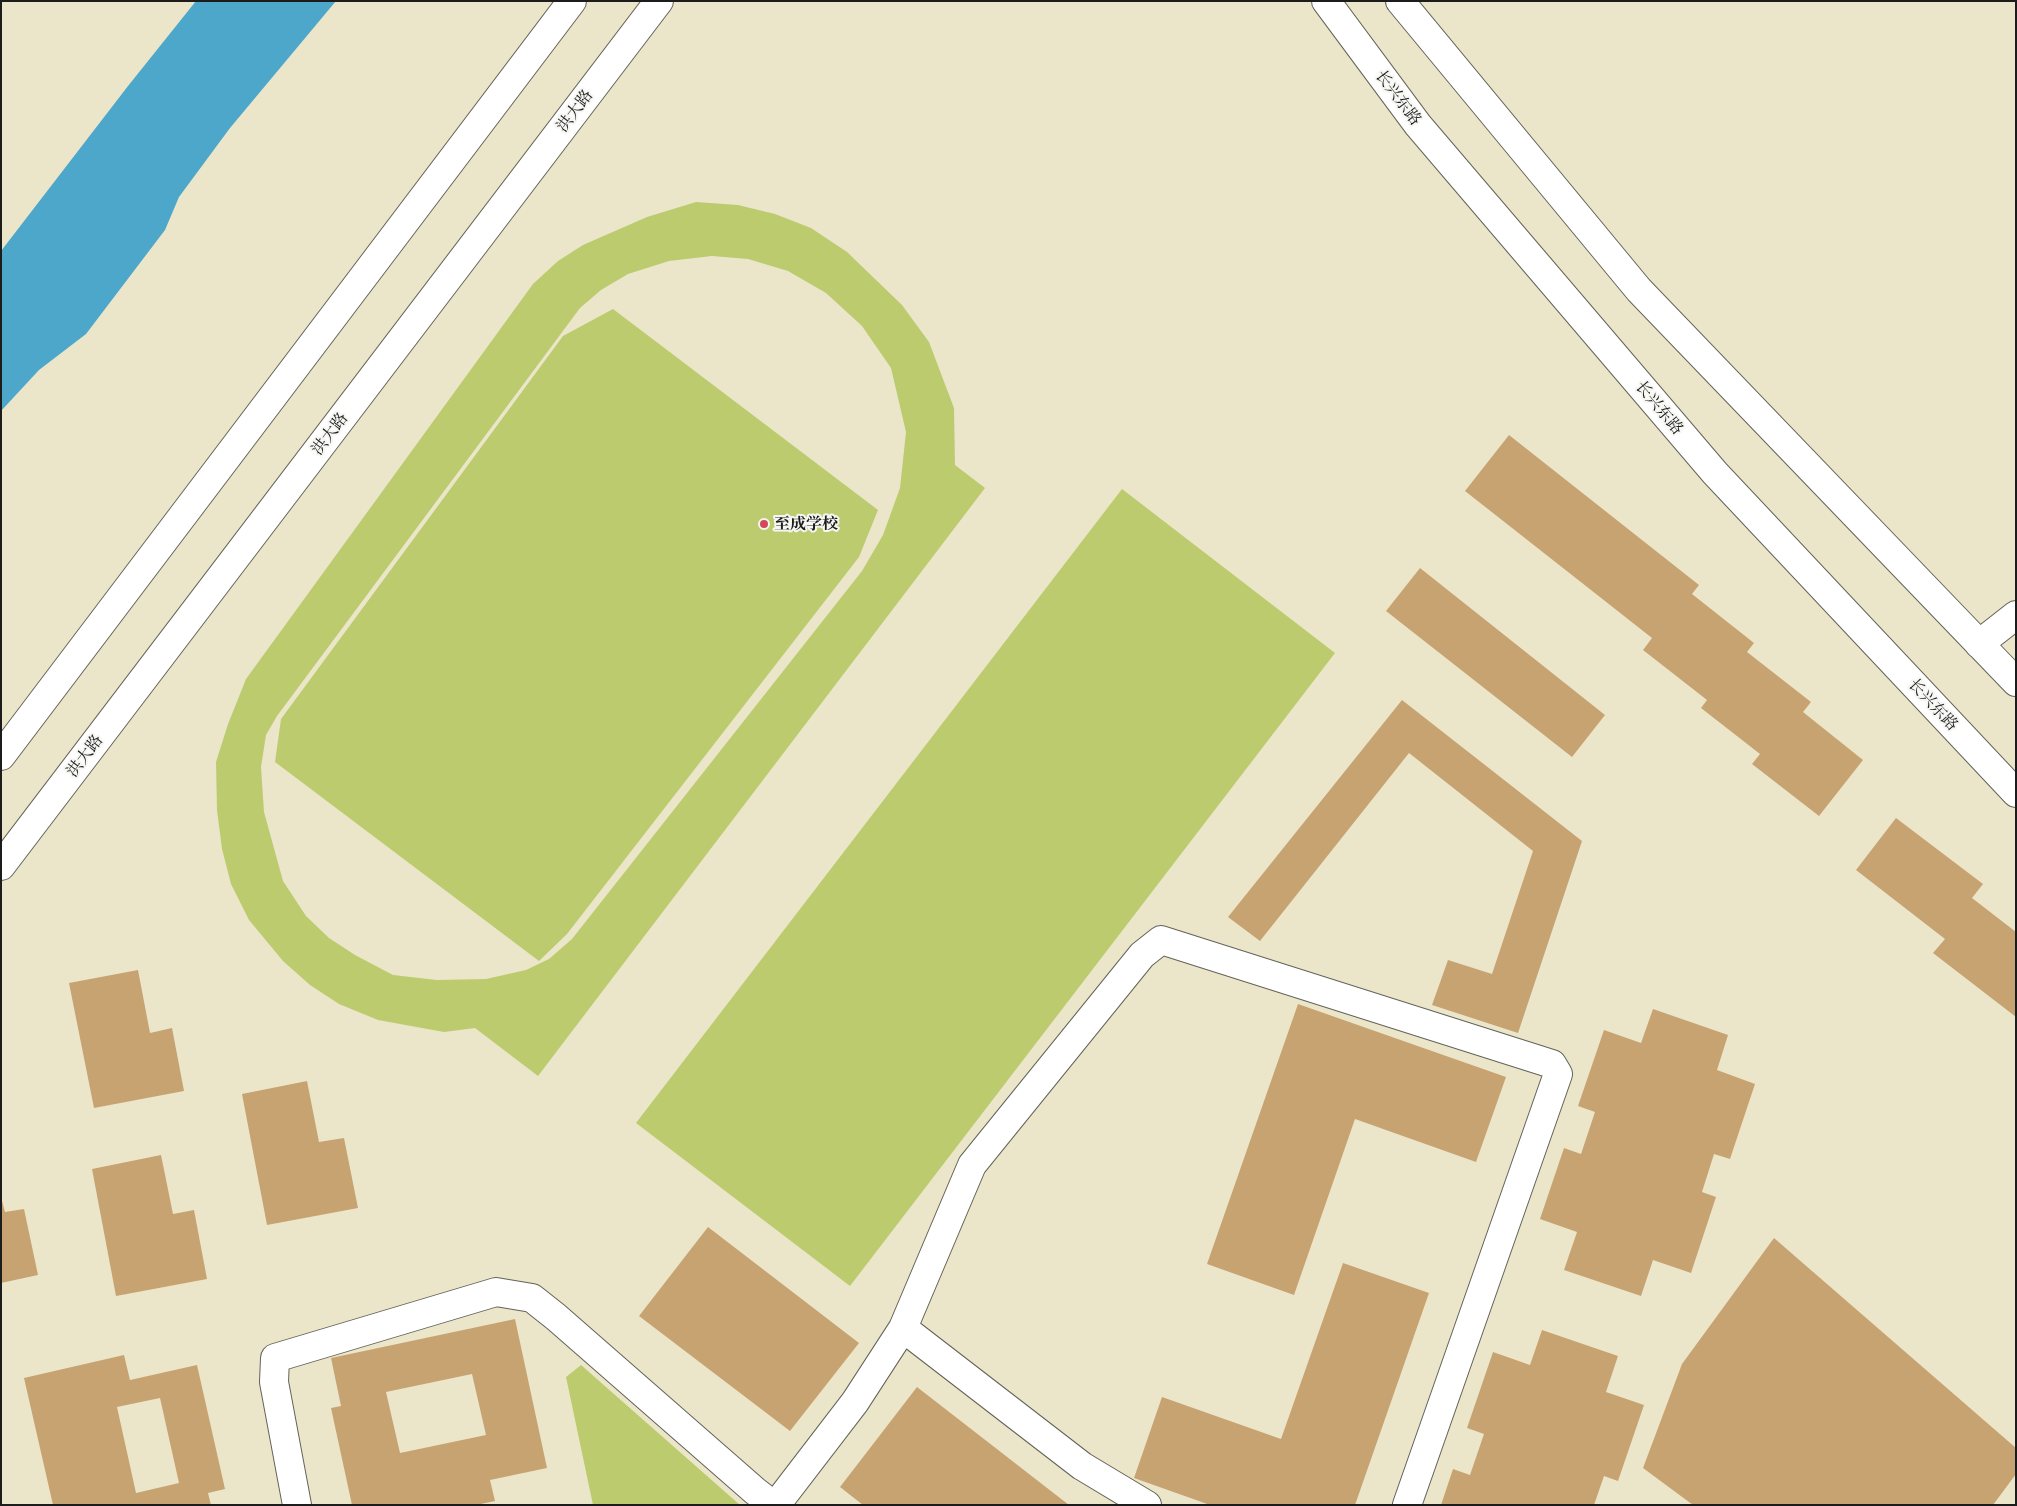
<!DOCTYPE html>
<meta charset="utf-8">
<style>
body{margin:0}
#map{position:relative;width:2017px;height:1506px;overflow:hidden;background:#ebe6ca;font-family:"Libre Caslon Text",serif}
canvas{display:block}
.frame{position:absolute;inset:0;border:2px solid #1c1c1c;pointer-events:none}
</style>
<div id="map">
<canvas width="2017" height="1506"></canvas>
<div class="frame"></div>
</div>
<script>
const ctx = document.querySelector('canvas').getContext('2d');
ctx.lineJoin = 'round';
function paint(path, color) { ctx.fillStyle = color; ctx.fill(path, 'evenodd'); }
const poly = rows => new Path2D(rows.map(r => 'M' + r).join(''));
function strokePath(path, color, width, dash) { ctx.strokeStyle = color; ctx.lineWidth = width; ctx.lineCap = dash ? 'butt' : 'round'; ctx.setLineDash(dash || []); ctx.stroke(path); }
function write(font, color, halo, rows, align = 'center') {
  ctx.font = font + ' "Libre Caslon Text","Noto Serif SC",serif'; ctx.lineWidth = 4; ctx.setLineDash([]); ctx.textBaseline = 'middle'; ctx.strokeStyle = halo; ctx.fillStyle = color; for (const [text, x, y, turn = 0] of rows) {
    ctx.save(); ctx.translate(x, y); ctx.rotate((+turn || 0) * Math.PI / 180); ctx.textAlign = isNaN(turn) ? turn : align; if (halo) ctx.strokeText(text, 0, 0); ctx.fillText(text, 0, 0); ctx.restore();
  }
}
const green = poly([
 [696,202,738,205,775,214,811,228,847,252,902,305,929,342,954,408,955,465,985,488,538,1076,475,1028,444,1032,378,1020,339,1004,310,985,283,961,249,920,231,884,222,849,217,810,216,762,228,724,246,679,533,284,558,261,583,245,647,217],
 [712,256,748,259,788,271,826,293,862,326,891,368,906,432,900,488,883,535,862,571,572,939,549,959,526,970,486,979,437,980,393,975,355,955,329,938,306,916,283,881,264,812,261,767,266,735,277,716,580,308,601,290,628,274,669,261],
 [613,309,878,510,859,557,567,934,539,961,275,762,281,719,563,336],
 [1122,489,1335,653,850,1286,636,1123],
 [581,1365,740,1505,593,1505,566,1377]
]);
const water = poly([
 [196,1,336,1,230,128,179,197,165,230,86,334,39,370,1,411,1,251,128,86]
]);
const building = poly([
 [1509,435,1699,585,1692,594,1754,643,1747,652,1811,702,1803,712,1863,760,1819,816,1752,764,1760,754,1701,708,1707,700,1643,650,1652,638,1465,491],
 [1420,568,1605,715,1572,757,1386,611],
 [1402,700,1582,841,1518,1033,1432,1005,1448,960,1492,974,1533,851,1409,753,1260,941,1228,917],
 [1896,818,1983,884,1972,898,2016,932,2016,1017,1933,953,1945,939,1856,870],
 [138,970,150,1033,172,1028,184,1091,94,1108,69,983],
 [1298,1004,1506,1077,1476,1162,1355,1119,1294,1295,1207,1264],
 [1653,1009,1728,1035,1717,1070,1755,1084,1730,1159,1714,1154,1702,1192,1716,1197,1691,1273,1653,1260,1641,1296,1564,1270,1577,1232,1540,1219,1564,1148,1581,1154,1595,1112,1578,1106,1604,1030,1641,1043],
 [307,1081,319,1142,344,1138,358,1208,267,1225,242,1094],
 [161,1155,173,1214,194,1210,207,1279,116,1296,92,1169],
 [1,1197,5,1212,24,1209,38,1275,1,1283],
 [708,1227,859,1343,790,1431,639,1316],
 [1774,1238,2016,1448,2016,1474,1993,1505,1693,1505,1643,1468,1682,1364],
 [1343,1263,1429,1293,1355,1505,1210,1505,1134,1478,1162,1397,1281,1439],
 [515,1319,547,1468,490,1480,495,1501,476,1505,352,1505,331,1408,341,1406,331,1358],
 [472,1374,486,1435,400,1453,386,1392],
 [1542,1330,1618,1356,1606,1392,1644,1405,1618,1481,1604,1476,1594,1505,1441,1505,1453,1469,1470,1475,1484,1434,1467,1428,1493,1352,1530,1365],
 [124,1355,130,1380,197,1365,225,1489,208,1493,211,1505,53,1505,24,1378],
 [160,1398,179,1483,136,1493,117,1407],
 [917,1387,1069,1505,863,1505,840,1487]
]);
const minor = poly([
 [1979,644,2016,615],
 [903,1328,1082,1466,1147,1505],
 [297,1505,274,1382,275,1358,496,1292,532,1298,556,1317,755,1491,773,1505],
 [776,1505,855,1402,903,1328,972,1165,1142,955,1161,940,1552,1064,1558,1074,1407,1505]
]);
const major = poly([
 [1326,1,1418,125,1715,473,2016,793],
 [1400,1,1639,290,2016,682],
 [1,756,572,1],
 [1,866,659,1]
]);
const markers = [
 [764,524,5,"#d1495b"]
];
const streetNames = [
 ["长兴东路",1398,98,53],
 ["洪大路",575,111,-53],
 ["长兴东路",1659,408,50],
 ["洪大路",330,434,-53],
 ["长兴东路",1933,705,47],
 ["洪大路",85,756,-53]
];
const poiNames = [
 ["至成学校",774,524]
];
paint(green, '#bccb6e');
paint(water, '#4da7cb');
paint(building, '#c8a372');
strokePath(minor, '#646359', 30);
strokePath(major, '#646359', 30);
strokePath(minor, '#fff', 28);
strokePath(major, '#fff', 28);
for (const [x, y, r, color] of markers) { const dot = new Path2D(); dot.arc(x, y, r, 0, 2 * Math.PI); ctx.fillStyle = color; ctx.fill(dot); strokePath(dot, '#f6f6f2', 2); }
write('16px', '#1c1c1c', '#f6f6f2', streetNames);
write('bold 16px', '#1c1c1c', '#f6f6f2', poiNames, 'left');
</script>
